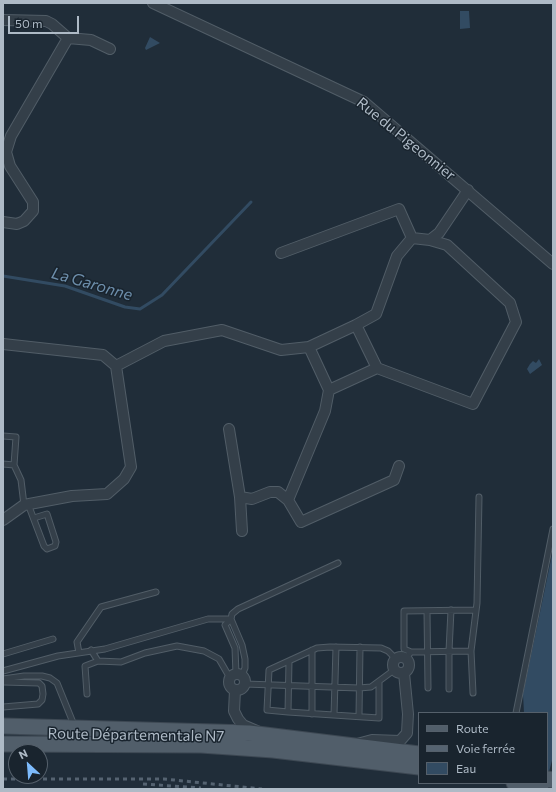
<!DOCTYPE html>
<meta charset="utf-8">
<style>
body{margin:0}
#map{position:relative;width:556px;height:792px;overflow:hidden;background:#202d39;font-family:Commissioner,sans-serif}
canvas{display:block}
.frame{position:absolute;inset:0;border:4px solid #aebac6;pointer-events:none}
.legend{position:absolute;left:418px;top:712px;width:130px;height:72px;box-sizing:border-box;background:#19242e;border:1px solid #55606b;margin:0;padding:5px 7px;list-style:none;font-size:12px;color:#aebac6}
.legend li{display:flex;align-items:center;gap:8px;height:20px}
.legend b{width:20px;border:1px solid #55606b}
.north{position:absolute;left:8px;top:744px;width:40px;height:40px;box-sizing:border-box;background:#19242e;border:1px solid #55606b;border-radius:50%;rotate:334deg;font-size:11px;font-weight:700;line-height:16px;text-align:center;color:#aebac6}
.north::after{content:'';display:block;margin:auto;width:14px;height:18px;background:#7dbbfc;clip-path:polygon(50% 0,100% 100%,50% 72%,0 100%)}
.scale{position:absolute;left:8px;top:16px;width:71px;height:18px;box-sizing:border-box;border:2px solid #aebac6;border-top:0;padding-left:5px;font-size:12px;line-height:14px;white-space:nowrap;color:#aebac6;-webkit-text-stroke:3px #19242e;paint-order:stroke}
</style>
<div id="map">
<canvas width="556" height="792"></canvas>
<div class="frame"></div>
<ul class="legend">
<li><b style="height:5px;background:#515e6a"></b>Route</li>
<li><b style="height:5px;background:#556371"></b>Voie ferrée</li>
<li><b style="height:11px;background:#324b62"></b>Eau</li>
</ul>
<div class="north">N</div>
<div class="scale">50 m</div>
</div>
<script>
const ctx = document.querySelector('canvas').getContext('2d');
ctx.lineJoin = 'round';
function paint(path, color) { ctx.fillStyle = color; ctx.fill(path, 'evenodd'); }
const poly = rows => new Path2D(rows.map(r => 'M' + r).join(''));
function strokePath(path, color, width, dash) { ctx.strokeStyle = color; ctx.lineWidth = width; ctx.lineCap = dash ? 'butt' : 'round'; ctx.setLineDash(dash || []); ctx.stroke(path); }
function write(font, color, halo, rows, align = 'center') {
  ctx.font = font + ' Commissioner,sans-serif'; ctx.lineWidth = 3; ctx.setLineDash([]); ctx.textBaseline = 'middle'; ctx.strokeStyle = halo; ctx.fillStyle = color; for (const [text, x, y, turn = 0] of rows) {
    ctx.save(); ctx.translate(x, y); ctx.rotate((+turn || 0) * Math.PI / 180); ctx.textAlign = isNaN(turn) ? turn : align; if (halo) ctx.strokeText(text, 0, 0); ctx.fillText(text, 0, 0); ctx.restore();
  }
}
const water = poly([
 [460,11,469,11,470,28,460,29],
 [150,37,160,43,146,50,145,48],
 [539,359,542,365,530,374,527,369,530,364,533,361,536,363],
 [553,550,553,757,547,779,547,713,524,713,523,694]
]);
const stream = poly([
 [3,276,65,286,125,307,140,309,162,295,251,202]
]);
const service = poly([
 [3,436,16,437,14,465,3,464],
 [14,465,21,480,24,505],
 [28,504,44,546,47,549,55,546,56,542,47,514,34,518],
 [427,611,428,688],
 [231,619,232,614,238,609,338,563],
 [231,619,225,625,235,648,236,674],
 [231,619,242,645,245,659,245,668,242,675],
 [91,650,98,661,121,662,145,653,177,646,204,651,219,659,230,678],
 [471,651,473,693],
 [411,652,404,649,404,611,476,610],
 [79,653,77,642,101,607,156,592],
 [3,654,53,639],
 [406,658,411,652,471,651,477,603,479,497],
 [289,661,288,712,379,718,379,682],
 [3,671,58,656,105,649,208,619,231,619],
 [3,679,24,676,42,676,50,678,57,683,74,725],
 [3,682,39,683,42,686,43,694,42,700,38,704,3,707],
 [245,684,359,688,371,687,394,670],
 [449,689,449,651,451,610],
 [87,694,85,666,98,661],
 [288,712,267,710,269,670,317,648,330,647,381,648,388,651,396,659],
 [516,713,553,529],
 [312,714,312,650],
 [334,715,336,647],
 [359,716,360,647]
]);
const minor = poly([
 [153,3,364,102,553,264],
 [3,20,46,21,52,24,68,38,11,136,6,152,10,166,33,202,33,211,24,221,17,224,3,222],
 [68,38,91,40,110,49],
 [281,253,399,209,412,238],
 [356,325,376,314,397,256,412,238,430,240,439,233,468,190],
 [3,344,103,355,116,366,131,467,124,479,107,494,72,496,24,505,3,520],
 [116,366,164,341,222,330,281,350,309,347,356,325,377,368,329,390,309,347],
 [377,368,473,404,516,322,510,303,447,245,430,240],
 [329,390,325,411,288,500,301,522,394,480,399,466],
 [229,429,240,497,252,499,270,492,278,492,288,500],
 [240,497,242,531],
 '393 665a8 8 0 1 1 16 0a8 8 0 1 1-16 0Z',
 '229 682a8 8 0 1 1 16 0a8 8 0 1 1-16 0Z',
 [235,690,234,711,238,719,243,725,257,731],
 [357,744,372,740,400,741,407,733,408,714,404,673]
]);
const primary = poly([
 [3,726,249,733,419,754],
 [3,744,201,745,273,750,419,767],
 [547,779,553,780],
 [514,783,541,789]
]);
const rail = poly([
 [3,779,164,779,262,789],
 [143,784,201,788]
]);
const streetNames = [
 ["Rue du Pigeonnier",406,139,39],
 ["Route Départementale N7",136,735,1]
];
const waterNames = [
 ["La Garonne",92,284,16]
];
paint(water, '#324b62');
strokePath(stream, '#324b62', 3);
strokePath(service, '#515d67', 7);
strokePath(minor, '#515d67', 12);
strokePath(primary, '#3d4853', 17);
strokePath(service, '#343f49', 5);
strokePath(minor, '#343f49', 10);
strokePath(primary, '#515e6a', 15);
strokePath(rail, '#556371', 3, [4, 4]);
write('15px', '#aebac6', '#19242e', streetNames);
write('italic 16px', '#6d8eab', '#19242e', waterNames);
</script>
